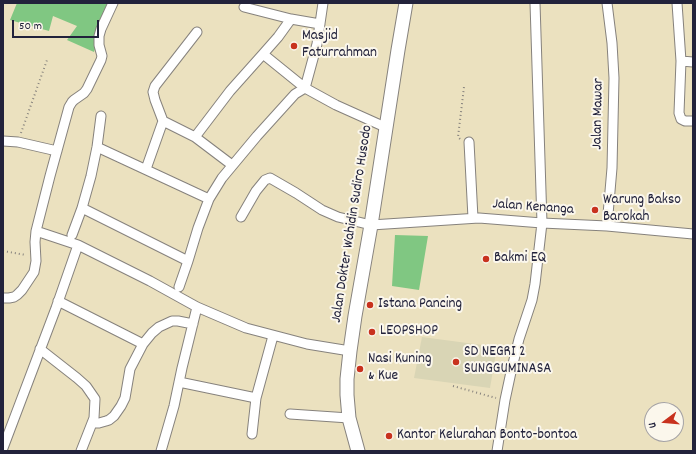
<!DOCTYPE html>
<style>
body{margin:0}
#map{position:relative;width:696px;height:454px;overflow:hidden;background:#ebe1bf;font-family:Dekko,sans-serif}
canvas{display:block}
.frame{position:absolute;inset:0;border:4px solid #22223b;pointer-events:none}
.north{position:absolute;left:644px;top:402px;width:40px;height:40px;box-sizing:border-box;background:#fbf7ec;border:1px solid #a4a2a5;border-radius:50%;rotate:254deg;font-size:11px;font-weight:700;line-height:16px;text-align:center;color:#22223b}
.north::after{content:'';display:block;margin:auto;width:14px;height:18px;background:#c8321e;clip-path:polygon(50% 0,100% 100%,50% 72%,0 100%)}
.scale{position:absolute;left:12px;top:20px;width:87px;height:18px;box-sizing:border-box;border:2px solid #22223b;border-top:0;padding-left:5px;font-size:12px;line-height:14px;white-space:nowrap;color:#22223b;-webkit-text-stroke:3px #fbf7ec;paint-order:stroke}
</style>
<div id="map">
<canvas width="696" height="454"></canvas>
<div class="frame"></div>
<div class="north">U</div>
<div class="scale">50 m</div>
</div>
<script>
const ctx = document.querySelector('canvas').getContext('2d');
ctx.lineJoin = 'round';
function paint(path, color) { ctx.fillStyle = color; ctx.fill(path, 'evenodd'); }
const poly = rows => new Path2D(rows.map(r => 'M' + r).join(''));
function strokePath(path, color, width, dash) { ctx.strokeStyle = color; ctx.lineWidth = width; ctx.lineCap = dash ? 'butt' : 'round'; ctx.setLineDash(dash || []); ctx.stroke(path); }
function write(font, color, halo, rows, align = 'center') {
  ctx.font = font + ' Dekko,sans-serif'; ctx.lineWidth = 4; ctx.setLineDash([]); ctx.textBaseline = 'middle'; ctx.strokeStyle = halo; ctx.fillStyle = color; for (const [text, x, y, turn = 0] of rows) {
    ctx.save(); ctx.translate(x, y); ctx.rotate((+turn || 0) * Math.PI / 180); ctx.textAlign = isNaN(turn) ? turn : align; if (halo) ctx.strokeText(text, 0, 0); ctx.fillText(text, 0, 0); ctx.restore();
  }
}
const built = poly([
 [422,337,497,347,490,388,414,378]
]);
const green = poly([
 [17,3,110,3,94,52,67,40,77,26,53,16,49,31,10,20],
 [395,235,428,236,419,290,392,286]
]);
const path = poly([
 [21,133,47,60],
 [460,139,458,137,464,87],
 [3,251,26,255],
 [453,386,496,398]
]);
const street = poly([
 [113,3,101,29,99,36,99,45,102,56,101,60,87,89,84,93,74,100,72,102,69,107,50,176,36,231,78,245,150,281,197,307,246,328,307,344,350,351],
 [323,3,317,44,305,88,336,105,385,127],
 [607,3,612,43,614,78,612,168,607,226],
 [677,3,681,61,679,113,681,119,685,121,693,121],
 [244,7,291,19,320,24],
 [263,54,278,37,291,19],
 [681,61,693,62],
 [101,116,97,147,91,176,82,208,188,261,179,287],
 [163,121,155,100,153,92,155,86,197,32],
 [3,141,18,142,57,151],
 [469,142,473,218],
 [97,147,209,199],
 [146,169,163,121,195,137,232,165],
 [241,217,256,191,265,180,270,178,296,193,322,210,338,217,371,225,479,218,542,223,607,226,693,234],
 [72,235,82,208],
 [188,261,198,228,209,199,222,178,257,136,295,94,305,88,263,54,230,91,195,137],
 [3,298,9,298,14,297,17,295,22,290,34,272,36,261,35,242,36,231],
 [58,301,143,344],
 [40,349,77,378,86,386,95,399,94,418,81,451],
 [179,382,256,398,273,336],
 [290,414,349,418],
 [92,423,99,423,106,421,109,420,114,416,121,406,125,398,130,369,143,344,152,333,159,327,172,321,178,321,193,324],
 [252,434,256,398],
 [3,448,56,308,78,245],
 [161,451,174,406,182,368,197,307],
 [497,451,505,400,511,372,519,339,532,300,535,284,542,223,535,3]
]);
const secondary = poly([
 [358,451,349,418,347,395,347,379,350,351,355,316,371,225,398,50,406,3]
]);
const markers = [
 [294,46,4,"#c8321e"],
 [595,210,4,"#c8321e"],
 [486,259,4,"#c8321e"],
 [370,305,4,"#c8321e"],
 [372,332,4,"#c8321e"],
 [456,362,4,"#c8321e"],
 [360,369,4,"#c8321e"],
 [389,436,4,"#c8321e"]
];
const poiNames = [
 ["Masjid",302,37],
 ["Faturrahman",302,54],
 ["Warung Bakso",603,201],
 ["Barokah",603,218],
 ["Bakmi EQ",494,259],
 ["Istana Pancing",378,305],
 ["LEOPSHOP",380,332],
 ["SD NEGRI 2",464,353],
 ["SUNGGUMINASA",464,370],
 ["Nasi Kuning",368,360],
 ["& Kue",368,377],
 ["Kantor Kelurahan Bonto-bontoa",397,436]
];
const streetNames = [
 ["Jalan Mawar",599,114,-89],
 ["Jalan Kenanga",533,208,4],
 ["Jalan Dokter Wahidin Sudiro Husodo",353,224,-81]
];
paint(built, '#d9d5b5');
paint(green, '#80c782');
strokePath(street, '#86827d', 11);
strokePath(secondary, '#86827d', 15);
strokePath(path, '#86827d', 2, [1, 3]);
strokePath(street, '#fff', 9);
strokePath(secondary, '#fff', 13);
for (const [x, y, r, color] of markers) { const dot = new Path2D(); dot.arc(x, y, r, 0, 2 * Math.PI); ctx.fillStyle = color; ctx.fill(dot); strokePath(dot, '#fbf7ec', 1.5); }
write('15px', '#22223b', '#fbf7ec', poiNames, 'left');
write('15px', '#22223b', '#fbf7ec', streetNames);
</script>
